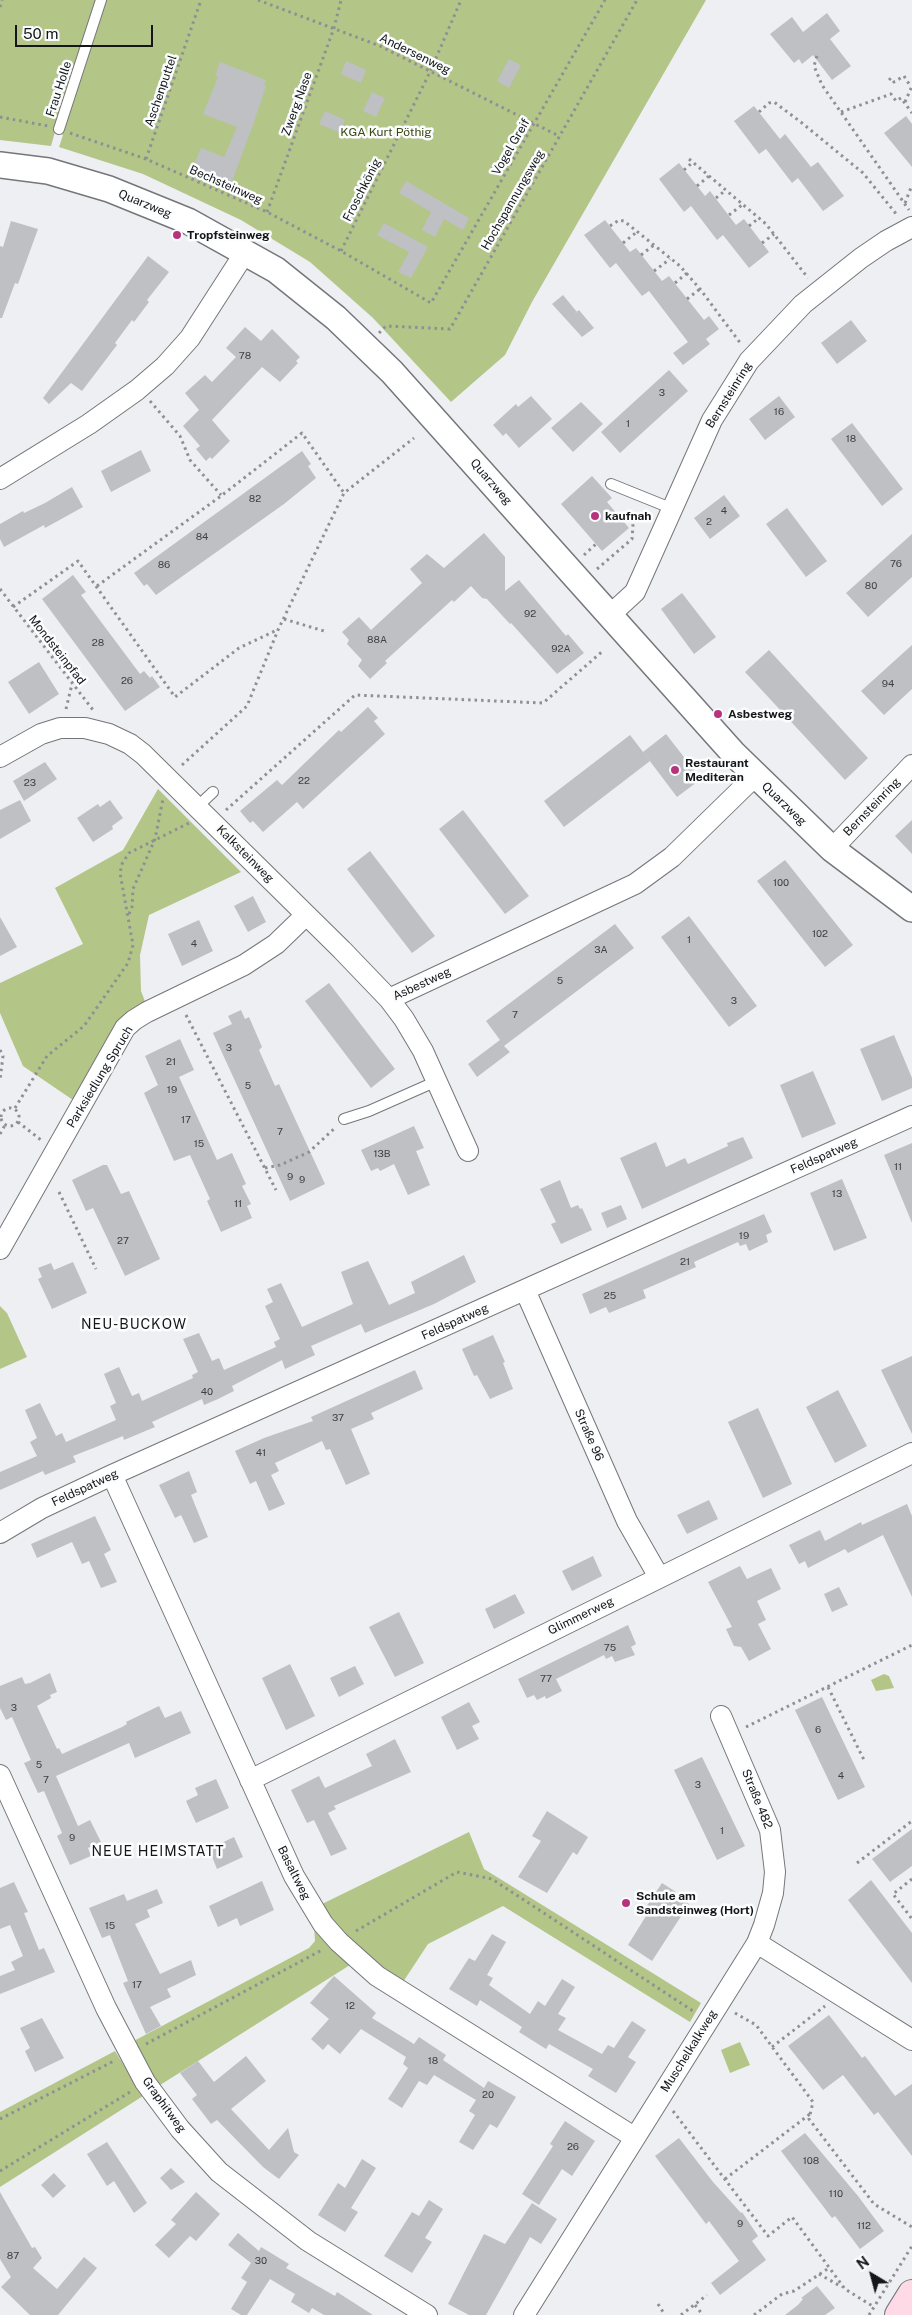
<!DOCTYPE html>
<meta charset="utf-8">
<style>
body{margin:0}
#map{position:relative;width:912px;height:2315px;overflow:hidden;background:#edeff3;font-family:"Public Sans",sans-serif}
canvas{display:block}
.north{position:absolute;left:847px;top:2250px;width:50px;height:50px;-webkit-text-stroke:4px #fbfdff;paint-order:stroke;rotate:323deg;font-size:14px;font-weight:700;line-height:20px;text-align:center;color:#151617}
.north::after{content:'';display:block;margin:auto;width:18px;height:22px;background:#151617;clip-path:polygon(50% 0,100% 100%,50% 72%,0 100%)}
.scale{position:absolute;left:15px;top:25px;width:138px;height:22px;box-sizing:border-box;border:2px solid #151617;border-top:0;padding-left:6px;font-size:15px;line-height:18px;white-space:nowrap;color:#151617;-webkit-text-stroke:4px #fbfdff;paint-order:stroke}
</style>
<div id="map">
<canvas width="912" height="2315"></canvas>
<div class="north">N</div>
<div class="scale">50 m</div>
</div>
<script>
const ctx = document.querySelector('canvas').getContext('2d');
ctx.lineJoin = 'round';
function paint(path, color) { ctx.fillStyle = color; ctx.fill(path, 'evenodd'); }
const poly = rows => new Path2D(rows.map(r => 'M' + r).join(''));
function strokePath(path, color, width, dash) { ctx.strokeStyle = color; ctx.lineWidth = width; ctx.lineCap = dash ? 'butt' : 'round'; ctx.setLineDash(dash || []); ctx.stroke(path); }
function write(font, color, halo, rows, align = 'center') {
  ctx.font = font + ' "Public Sans",sans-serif'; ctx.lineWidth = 5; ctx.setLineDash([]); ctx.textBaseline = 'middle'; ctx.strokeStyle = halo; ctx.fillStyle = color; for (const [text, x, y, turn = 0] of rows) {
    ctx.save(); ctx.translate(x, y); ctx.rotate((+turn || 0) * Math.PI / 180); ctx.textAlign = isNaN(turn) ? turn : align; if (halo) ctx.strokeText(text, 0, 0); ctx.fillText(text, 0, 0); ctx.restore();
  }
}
const green = poly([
 [0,0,706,0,532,302,505,355,451,402,373,318,310,262,241,220,143,174,59,147,63,135,55,132,51,146,0,140],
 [158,789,241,872,149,915,140,955,141,991,146,1004,118,1022,73,1100,23,1066,0,1013,0,983,83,944,55,888,123,850],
 [0,1306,7,1313,27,1357,0,1369],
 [884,1674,889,1676,894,1688,876,1691,871,1680],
 [469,1832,484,1869,701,2003,690,2022,503,1906,428,1944,403,1982,360,1950,320,1905],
 [314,1925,350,1965,157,2087,130,2043,309,1948,315,1941],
 [740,2042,750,2065,730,2073,721,2050],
 [115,2051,143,2096,0,2187,0,2112]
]);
const building = poly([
 [827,13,840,31,830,39,851,66,832,80,813,55,802,64,799,59,794,63,770,34,792,17,803,32],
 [509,59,521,65,509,88,497,81],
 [346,61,366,70,361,83,341,74],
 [220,62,266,80,264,85,266,86,253,125,231,184,193,167,201,148,224,157,237,127,203,114,218,77,215,76],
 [372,92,385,98,376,117,363,111],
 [754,106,780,139,785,134,811,167,818,162,844,196,823,211,798,178,792,183,766,149,759,154,734,121],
 [325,111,345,120,340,133,319,124],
 [906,116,912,124,912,167,884,133],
 [679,163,705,196,710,191,736,225,744,219,769,252,749,268,723,235,717,240,691,206,684,212,659,179],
 [406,181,469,218,463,230,444,219,435,237,422,230,431,212,399,193],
 [605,220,630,252,636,248,662,281,669,276,704,320,709,316,719,329,706,339,710,344,683,365,673,353,688,342,649,291,642,296,616,263,610,268,584,235],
 [11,221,38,229,18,284,15,283,2,318,0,318,0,246,3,247],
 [384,223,428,247,411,278,398,272,409,252,377,235],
 [148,256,169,272,147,300,149,302,134,322,132,320,115,343,117,345,82,391,71,383,49,404,43,398],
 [563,295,577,312,574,314,579,310,594,328,582,337,552,304],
 [851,320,867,341,837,364,821,343],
 [245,327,261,341,272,329,300,357,296,361,298,363,280,382,262,367,212,420,230,441,212,459,210,457,206,461,196,449,200,446,183,426,199,410,185,393,205,375,212,382,236,357,226,348],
 [669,370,688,391,620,453,601,432],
 [531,396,552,419,519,448,506,433,503,436,493,425,516,404,518,407],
 [779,396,795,417,765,440,749,419],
 [581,402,603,424,573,452,551,428],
 [852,423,903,489,882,506,831,439],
 [141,450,151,471,111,492,101,471],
 [302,451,311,464,308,466,316,478,284,504,156,595,147,584,144,586,134,573],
 [592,476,612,498,607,502,629,528,602,551,561,504],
 [72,487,83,507,45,528,44,525,4,547,0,539,0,524,23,511,24,513,45,503],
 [724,495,740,516,710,539,694,518],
 [787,508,827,561,806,577,766,524],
 [484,533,505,557,505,591,519,580,566,636,568,634,584,653,557,674,511,623,510,624,487,599,482,598,471,586,454,602,452,600,385,661,387,663,370,679,358,666,362,660,347,644,349,640,342,632,359,617,371,630,422,583,410,569,427,554,444,568],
 [912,534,912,577,868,617,846,593],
 [73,575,86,592,81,595,140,674,144,671,150,678,152,676,160,687,125,711,42,599],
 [682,593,716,637,694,654,661,609],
 [912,645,912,689,884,715,861,691],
 [769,650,868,758,845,780,745,672],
 [39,662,59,694,29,714,8,682],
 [368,707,378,718,374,721,385,734,303,809,297,802,263,832,253,821,250,823,240,811,277,780,282,785,339,730,341,732],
 [666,734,701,779,677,797,643,752],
 [630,735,650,761,564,827,544,801],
 [45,762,57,779,24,801,13,781],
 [20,800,31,821,0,839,0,810],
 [110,800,123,818,112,826,113,829,93,842,77,818,98,804,100,807],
 [463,810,529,896,505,914,439,829],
 [912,820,912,854,895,836],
 [370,851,435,936,412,953,347,869],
 [785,860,853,945,825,967,757,881],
 [253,896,266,922,248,932,234,906],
 [689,916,757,1006,729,1027,661,937],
 [0,917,17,947,0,956],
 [199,920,213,951,182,966,168,934],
 [615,924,634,948,504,1046,510,1052,477,1077,468,1064,500,1040,486,1021],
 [329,983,395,1069,371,1088,305,1001],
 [241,1010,245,1019,249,1017,262,1047,259,1050,275,1086,279,1084,325,1184,290,1201,213,1033,232,1024,228,1016],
 [894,1035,912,1078,912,1088,882,1101,860,1049],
 [180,1039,194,1070,179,1077,217,1160,232,1153,246,1184,242,1186,251,1204,247,1206,252,1218,221,1232,207,1201,210,1199,190,1155,174,1161,144,1093,158,1085,145,1056],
 [813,1071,836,1124,802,1138,780,1085],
 [414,1126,424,1148,416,1151,430,1185,408,1195,394,1164,380,1171,378,1168,371,1171,361,1150],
 [743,1137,753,1158,642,1209,620,1158,656,1142,666,1167,685,1158,688,1164,728,1146,727,1143],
 [912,1143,912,1223,884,1155],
 [103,1165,107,1165,121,1194,129,1191,160,1259,125,1276,93,1208,86,1211,72,1180],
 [842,1179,867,1238,834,1251,810,1193],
 [560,1180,571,1208,578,1205,580,1209,582,1208,592,1230,561,1244,551,1224,556,1222,540,1189],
 [621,1205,627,1219,607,1228,601,1213],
 [764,1214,772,1232,766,1235,768,1242,749,1251,746,1244,740,1246,738,1242,694,1262,696,1267,643,1290,646,1298,609,1313,606,1307,590,1314,582,1294],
 [464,1255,476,1282,434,1304,365,1333,361,1324,311,1346,315,1355,285,1369,282,1360,232,1386,234,1391,218,1399,204,1405,202,1399,152,1422,155,1427,124,1440,123,1436,96,1447,73,1456,76,1462,45,1475,43,1471,0,1490,0,1472,37,1456,30,1442,37,1438,25,1410,40,1403,56,1436,62,1433,66,1442,116,1420,110,1406,116,1403,104,1374,119,1367,132,1396,139,1393,142,1401,193,1378,192,1375,198,1372,183,1339,199,1333,212,1361,219,1358,224,1370,276,1347,274,1342,280,1339,265,1306,273,1302,267,1289,281,1283,302,1327,353,1304,341,1272,368,1261,389,1305,415,1293,411,1282],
 [73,1262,87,1293,52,1309,38,1279,42,1277,38,1268,51,1263,54,1270],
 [493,1335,505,1362,503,1363,513,1389,490,1399,477,1375,474,1376,462,1349],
 [912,1356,912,1434,881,1370],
 [415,1370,423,1389,371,1413,374,1419,351,1429,370,1474,346,1485,330,1449,326,1450,322,1441,275,1463,279,1471,271,1475,285,1504,269,1511,256,1481,250,1484,235,1451,264,1438,313,1421,311,1417],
 [838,1390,867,1446,835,1463,806,1407],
 [758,1408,792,1484,763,1498,728,1422],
 [189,1471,197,1492,191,1495,208,1537,194,1543,181,1515,175,1518,159,1485],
 [709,1500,718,1519,687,1534,677,1515],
 [907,1504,912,1516,912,1597,883,1535,848,1553,845,1549,808,1568,805,1561,799,1564,789,1545,820,1530,825,1541,861,1522,862,1525],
 [95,1516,111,1550,104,1554,117,1582,101,1588,89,1561,82,1564,72,1542,37,1558,31,1544],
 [593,1556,602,1576,572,1591,562,1571],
 [740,1566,747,1579,771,1568,781,1589,757,1601,766,1620,758,1624,771,1649,749,1661,741,1647,734,1646,726,1629,732,1627,708,1582],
 [839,1587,848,1605,832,1612,824,1594],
 [515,1594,525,1613,494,1629,485,1609],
 [399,1612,424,1663,395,1677,369,1627],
 [628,1625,636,1644,631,1647,635,1655,615,1662,612,1656,606,1659,604,1655,556,1679,562,1691,546,1699,545,1696,537,1700,534,1695,527,1698,518,1679],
 [290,1664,315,1716,286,1730,262,1678],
 [355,1666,364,1684,339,1697,330,1678],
 [50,1673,57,1692,50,1695,51,1698,37,1706,57,1749,59,1748,62,1754,122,1727,127,1724,126,1722,159,1706,165,1718,181,1711,191,1733,135,1758,129,1743,56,1776,78,1826,90,1820,101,1842,88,1848,91,1856,70,1865,57,1836,62,1833,44,1791,38,1793,24,1763,31,1760,12,1717,6,1720,0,1708,0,1686,22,1677,25,1684,30,1683],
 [822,1697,865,1787,838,1800,795,1710],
 [469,1702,480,1722,472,1726,479,1739,457,1750,441,1717],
 [395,1739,411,1772,334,1806,336,1809,328,1813,347,1849,331,1856,314,1820,307,1823,291,1790,319,1776,325,1788,372,1766,366,1754],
 [702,1757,745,1846,717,1860,674,1770],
 [216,1779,229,1808,196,1823,186,1801,198,1795,195,1788],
 [547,1811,588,1837,577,1855,573,1852,547,1893,518,1877,541,1841,532,1836],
 [912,1829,912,1866,890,1882,872,1859],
 [234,1837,243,1857,217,1869,209,1849],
 [871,1880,912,1933,912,1983,848,1900],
 [262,1881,274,1910,240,1926,237,1918,218,1927,209,1906],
 [14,1882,28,1912,24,1913,39,1950,44,1948,55,1972,0,1994,0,1976,15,1970,11,1962,23,1956,10,1925,0,1929,0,1888],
 [662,1883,676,1892,674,1895,689,1904,652,1961,628,1945,646,1916,642,1913],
 [157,1889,163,1903,147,1910,150,1917,135,1924,160,1974,191,1960,196,1975,167,1989,171,1997,150,2007,161,2026,146,2034,123,1983,128,1981,110,1935,102,1938,89,1908,124,1894,127,1901],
 [492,1934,506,1942,487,1975,493,1978,489,1985,530,2014,538,2001,545,2006,562,1979,575,1987,558,2014,566,2018,558,2030,602,2054,608,2045,614,2048,632,2021,646,2030,628,2057,636,2062,616,2093,588,2076,593,2069,549,2044,546,2049,519,2032,522,2027,480,2000,477,2006,449,1989,469,1958,475,1961],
 [334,1976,376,2013,372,2018,414,2044,419,2037,446,2055,443,2060,484,2088,488,2081,516,2097,497,2128,490,2124,473,2150,459,2142,475,2115,469,2111,476,2100,434,2075,427,2085,419,2081,402,2108,388,2099,408,2068,403,2064,406,2057,361,2029,340,2054,328,2044,323,2050,311,2039,329,2019,310,2003],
 [829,2015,862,2058,865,2056,895,2096,912,2084,912,2156,878,2112,874,2115,843,2075,823,2090,788,2046],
 [42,2018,64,2058,35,2072,25,2051,30,2048,20,2028],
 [246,2056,266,2081,231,2109,269,2150,288,2128,294,2152,299,2155,279,2179,263,2167,217,2120,211,2124,192,2099,197,2095,180,2073,198,2061,214,2082],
 [565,2121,595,2141,572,2176,562,2169,539,2205,522,2194,553,2146,550,2144],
 [805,2133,858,2196,884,2231,860,2249,835,2216,832,2218,781,2151],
 [679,2138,713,2182,741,2213,742,2212,758,2236,752,2241,766,2260,720,2295,711,2283,739,2261,709,2221,706,2224,655,2156],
 [107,2142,147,2203,134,2213,114,2181,107,2186,87,2154],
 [362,2159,376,2168,351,2208,358,2212,345,2232,318,2215,338,2183,345,2188],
 [171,2168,185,2182,171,2190,160,2178],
 [54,2173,66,2186,53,2198,41,2185],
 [0,2192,32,2248,35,2247,42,2258,33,2268,57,2289,84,2257,97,2268,58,2315,30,2315,1,2287,11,2277,0,2259],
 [196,2192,220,2214,196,2241,190,2236,169,2258,155,2245,176,2224,171,2220],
 [429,2200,443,2209,425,2238,432,2242,412,2273,384,2256,412,2212,419,2216],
 [532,2203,557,2219,541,2244,530,2237,486,2315,469,2315,448,2304,484,2234,505,2244],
 [238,2233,259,2251,261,2247,289,2264,286,2268,335,2296,337,2292,373,2315,324,2315,312,2308,309,2313,291,2302,295,2294,270,2279,247,2315,241,2315,231,2309,247,2282,241,2278,251,2263,228,2245],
 [817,2286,835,2308,825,2315,785,2315,798,2305,803,2299,801,2298]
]);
const path = poly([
 [258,0,380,46,559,136],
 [0,7,2,0],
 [817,56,814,66,822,85,909,210],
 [904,76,911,87],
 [889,80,891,78,894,82,904,76],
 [905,102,912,86],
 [759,112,769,103,774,102,802,123,863,173,897,215],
 [841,112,891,94,896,101,901,98,912,113],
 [0,117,48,126],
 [70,133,146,159,267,212,341,251,431,303,605,0],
 [146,159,201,0],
 [689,159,766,224,808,278],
 [684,170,693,162],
 [697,186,709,176],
 [716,198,726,190],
 [905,203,912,185],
 [267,212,334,28,341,0],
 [729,215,742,205],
 [610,226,619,220,624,221,680,266,700,289,741,344],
 [749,226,759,218],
 [623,243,638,231],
 [762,243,774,234],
 [341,251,430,72,461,0],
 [641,255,654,245],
 [654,271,670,259],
 [675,283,687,273],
 [687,299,700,289],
 [379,333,386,326,450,329,637,0],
 [150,401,180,436,190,460,221,495],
 [584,555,596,544],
 [597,569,632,539,633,526,631,514,633,508],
 [97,586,221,496,302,433,344,493],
 [0,589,93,710],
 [13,607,78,561,175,697,239,648,277,630],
 [284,619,324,631],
 [66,709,72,684],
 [182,765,247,706,278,630,344,493,414,438],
 [226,810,355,695,543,703,604,650],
 [129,914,132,907,133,889,155,839,163,799],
 [186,1015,276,1190],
 [0,1050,3,1056,0,1080],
 '1 1117a9 9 0 1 1 18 0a9 9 0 1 1-18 0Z',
 [15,1108,47,1056,84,1026,128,963,133,945,120,873,122,864,129,853,189,823],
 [18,1122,41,1140],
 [0,1134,5,1125],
 [265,1168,280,1165,309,1152,336,1127],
 [59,1192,96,1269],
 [828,1687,864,1760],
 [746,1727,912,1645],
 [857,1863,912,1821],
 [912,1879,893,1894,912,1919],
 [356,1931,457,1872,492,1879,693,2011],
 [735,2013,756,2025,813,2102,809,2119,874,2204,912,2227],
 [146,2044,322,1950],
 [772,2047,825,2006],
 [673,2111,768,2236,792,2217,845,2289,874,2307],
 [0,2119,114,2061],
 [0,2171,130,2092],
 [725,2179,810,2114],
 [819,2274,842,2287],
 [658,2304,665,2315],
 [695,2305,703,2315],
 [681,2315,707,2295],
 [754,2315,782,2294,794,2291,829,2268],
 [869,2315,912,2246]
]);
const service = poly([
 [59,129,101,0],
 [611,484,673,509],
 [197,807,213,792],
 [344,1119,369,1111,437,1081]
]);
const minor = poly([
 [0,479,89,424,137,390,165,366,190,338,246,251],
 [610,615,635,592,712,420,749,361,803,304,861,258,886,241,912,227],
 [0,757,41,734,60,728,85,728,109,734,130,744,143,754,342,950,389,999,404,1019,423,1051,468,1151],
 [832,849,912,765],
 [389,999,635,884,672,857,755,776],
 [0,1249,125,1028,134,1020,147,1012,244,965,276,944,306,915],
 [525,1290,627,1521,659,1577],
 [112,1475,294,1876,323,1924,339,1942,377,1976,634,2137],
 [0,1533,42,1508,112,1475,912,1116],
 [0,1775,106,2008,145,2082,180,2129,219,2172,308,2241,427,2315],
 [250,1780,912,1453],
 [757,1943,912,2040],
 [524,2315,757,1943,764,1925,773,1893,775,1872,770,1830,721,1716]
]);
const tertiary = poly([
 [0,165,48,171,109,189,188,221,276,270,336,318,392,372,734,754,832,849,912,909]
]);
const secondary = poly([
 [899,2315,912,2294]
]);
const markers = [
 [177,235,5,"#b7347d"],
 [595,516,5,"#b7347d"],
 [718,714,5,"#b7347d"],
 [675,770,5,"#b7347d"],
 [626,1903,5,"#b7347d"]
];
const numberNames = [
 ["78",245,356],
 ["3",662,393],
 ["16",779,412],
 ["1",628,424],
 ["18",851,439],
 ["82",255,499],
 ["4",724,511],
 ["2",709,522],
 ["84",202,537],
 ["76",896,564],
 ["86",164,565],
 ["80",871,586],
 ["92",530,614],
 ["88A",377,640],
 ["28",98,643],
 ["92A",561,649],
 ["26",127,681],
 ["94",888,684],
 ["22",304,781],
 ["23",30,783],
 ["100",781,883],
 ["102",820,934],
 ["1",689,940],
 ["4",194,944],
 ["3A",601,950],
 ["5",560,981],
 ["3",734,1001],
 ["7",515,1015],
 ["3",229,1048],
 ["21",171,1062],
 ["5",248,1086],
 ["19",172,1090],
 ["17",186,1120],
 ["7",280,1132],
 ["15",199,1144],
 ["13B",382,1154],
 ["11",898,1167],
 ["9",290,1177],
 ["9",302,1180],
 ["13",837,1194],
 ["11",238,1204],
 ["19",744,1236],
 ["27",123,1241],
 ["21",685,1262],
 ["25",610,1296],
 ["40",207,1392],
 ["37",338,1418],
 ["41",261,1453],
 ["75",610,1648],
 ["77",546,1679],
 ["3",14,1708],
 ["6",818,1730],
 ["5",39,1765],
 ["4",841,1776],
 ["7",46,1780],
 ["3",698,1785],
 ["1",722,1831],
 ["9",72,1838],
 ["15",110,1926],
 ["17",137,1985],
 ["12",350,2006],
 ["18",433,2061],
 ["20",488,2095],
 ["26",573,2147],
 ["108",811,2161],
 ["110",836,2194],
 ["9",740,2224],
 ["112",864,2226],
 ["87",13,2256],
 ["30",261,2261]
];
const streetNames = [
 ["Andersenweg",415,54,26],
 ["Frau Holle",59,89,-72],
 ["Aschenputtel",161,91,-71],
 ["Zwerg Nase",297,104,-70],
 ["Vogel Greif",511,147,-60],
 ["Bechsteinweg",226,185,24],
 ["Froschkönig",362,190,-63],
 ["Hochspannungsweg",513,200,-60],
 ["Quarzweg",145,204,22],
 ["Bernsteinring",729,395,-58],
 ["Quarzweg",491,482,49],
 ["Mondsteinpfad",57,650,52],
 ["Quarzweg",784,804,44],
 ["Bernsteinring",872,807,-46],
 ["Kalksteinweg",245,854,45],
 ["Asbestweg",422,984,-25],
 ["Parksiedlung Spruch",100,1077,-59],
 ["Feldspatweg",824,1156,-24],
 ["Feldspatweg",455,1322,-24],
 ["Straße 96",589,1435,66],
 ["Feldspatweg",85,1488,-25],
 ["Glimmerweg",581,1616,-26],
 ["Straße 482",757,1799,68],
 ["Basaltweg",294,1873,63],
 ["Muschelkalkweg",689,2051,-58],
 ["Graphitweg",164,2105,54]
];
const parkNames = [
 ["KGA Kurt Pöthig",386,132]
];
const poiNames = [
 ["Tropfsteinweg",187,235],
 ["kaufnah",605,516],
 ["Asbestweg",728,714],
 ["Restaurant",685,763],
 ["Mediteran",685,777],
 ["Schule am",636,1896],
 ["Sandsteinweg (Hort)",636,1910]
];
const neighbourhoodNames = [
 ["NEU-BUCKOW",134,1325],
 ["NEUE HEIMSTATT",158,1852]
];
paint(green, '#b4c588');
paint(building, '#bec0c4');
strokePath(service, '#747679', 12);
strokePath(minor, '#747679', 22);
strokePath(tertiary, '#747679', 28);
strokePath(secondary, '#747679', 30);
strokePath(path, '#8e9093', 3, [2.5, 4]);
strokePath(service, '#fff', 10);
strokePath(minor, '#fff', 20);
strokePath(tertiary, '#fff', 25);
strokePath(secondary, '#fedae6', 28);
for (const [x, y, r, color] of markers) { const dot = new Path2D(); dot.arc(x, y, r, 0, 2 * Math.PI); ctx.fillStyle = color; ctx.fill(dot); strokePath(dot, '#fbfdff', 2); }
write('10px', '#3f4042', null, numberNames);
write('12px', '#151617', '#fbfdff', streetNames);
write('12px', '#3c4712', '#fbfdff', parkNames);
write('bold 12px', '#151617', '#fbfdff', poiNames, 'left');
ctx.letterSpacing = '1px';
write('14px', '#151617', '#fbfdff', neighbourhoodNames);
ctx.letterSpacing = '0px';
</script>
